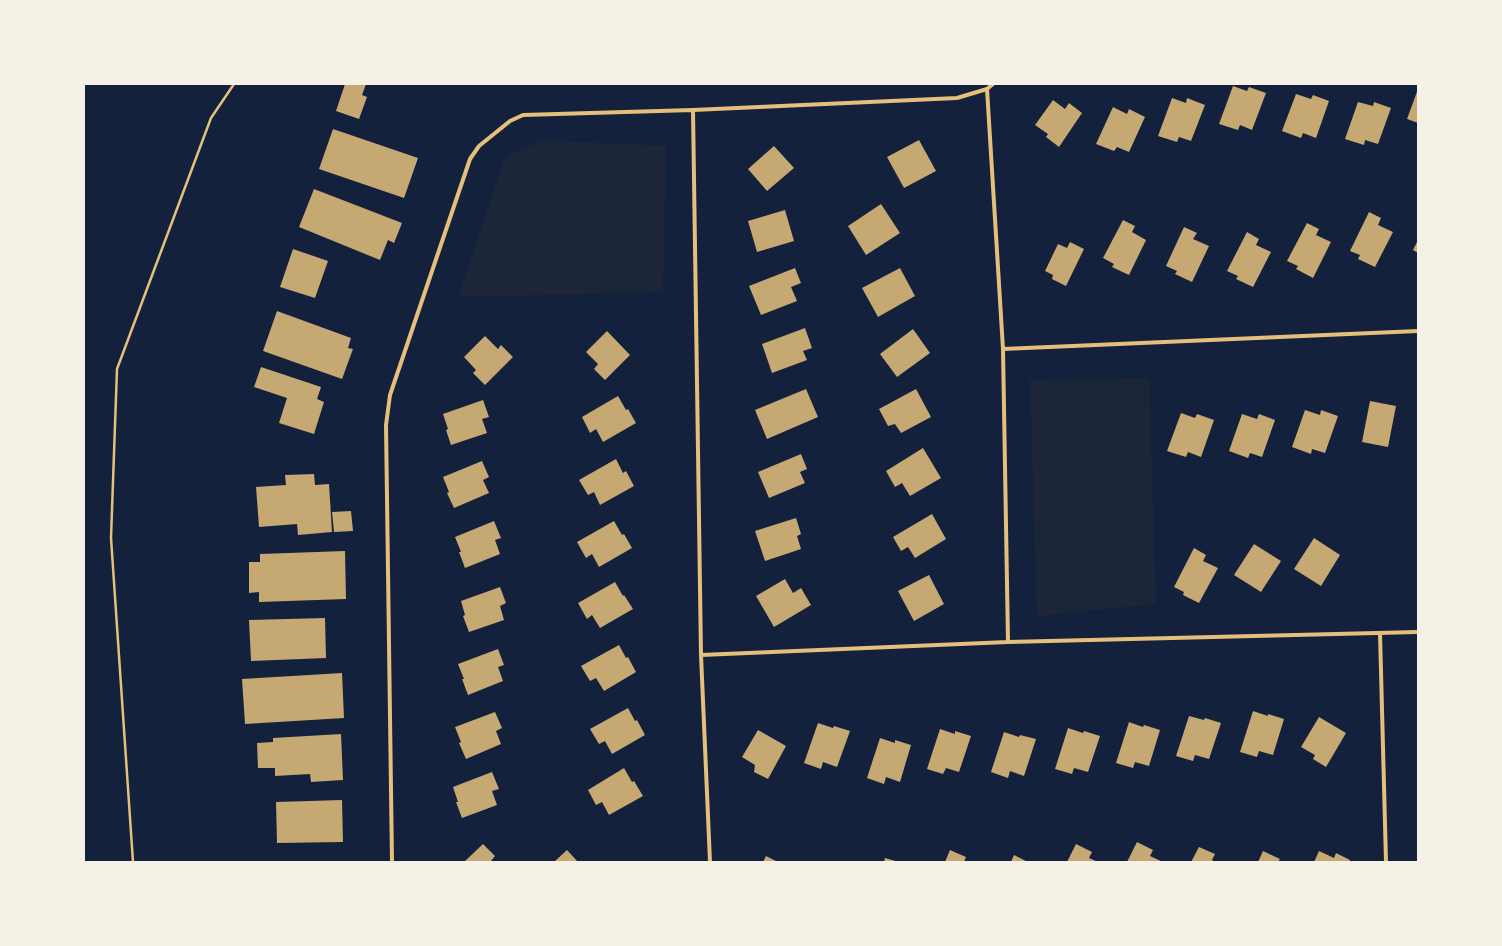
<!DOCTYPE html>
<style>
body{margin:0}
#map{position:relative;width:1502px;height:946px;overflow:hidden;background:#14213d;font-family:Lato,sans-serif}
canvas{display:block}
.frame{position:absolute;inset:0;border:85px solid #f6f1e7;pointer-events:none}
</style>
<div id="map">
<canvas width="1502" height="946"></canvas>
<div class="frame"></div>
</div>
<script>
const ctx = document.querySelector('canvas').getContext('2d');
ctx.lineJoin = 'round';
function paint(path, color) { ctx.fillStyle = color; ctx.fill(path, 'evenodd'); }
const poly = rows => new Path2D(rows.map(r => 'M' + r).join(''));
function strokePath(path, color, width, dash) { ctx.strokeStyle = color; ctx.lineWidth = width; ctx.lineCap = dash ? 'butt' : 'round'; ctx.setLineDash(dash || []); ctx.stroke(path); }
const green = poly([
 [543,140,666,146,663,292,458,297,505,157],
 [1149,378,1156,604,1037,616,1030,380]
]);
const building = poly([
 [345,84,366,84,362,95,367,97,359,119,336,111],
 [1233,86,1247,91,1249,87,1266,93,1252,130,1240,125,1238,130,1219,124],
 [1418,89,1418,123,1407,119],
 [1296,94,1311,99,1313,95,1329,101,1316,138,1303,133,1301,138,1282,131],
 [1172,98,1186,103,1187,98,1205,105,1191,141,1179,137,1177,142,1158,136],
 [1053,100,1065,109,1069,103,1082,113,1059,147,1046,137,1048,134,1035,125],
 [1358,102,1373,106,1374,102,1391,108,1378,144,1365,140,1364,145,1345,139],
 [1113,107,1127,114,1129,109,1145,117,1129,152,1117,147,1114,151,1096,144],
 [333,129,418,158,404,198,319,169],
 [919,140,936,171,904,188,887,157],
 [774,146,794,168,767,191,748,169],
 [314,189,402,223,394,243,388,240,380,260,299,227],
 [881,204,900,233,866,255,848,226],
 [785,210,794,241,757,252,748,221],
 [1369,212,1381,218,1378,225,1393,232,1375,267,1358,259,1360,255,1350,251],
 [1123,220,1135,226,1132,232,1146,240,1129,275,1112,267,1114,264,1103,258],
 [1307,223,1319,229,1316,235,1331,242,1313,278,1296,269,1298,266,1287,261],
 [1184,227,1197,233,1193,239,1209,246,1192,282,1175,274,1177,271,1166,266],
 [1247,232,1259,239,1256,245,1271,252,1253,287,1236,279,1238,276,1227,271],
 [1418,240,1418,253,1413,250],
 [1070,242,1084,249,1066,286,1052,279,1053,275,1045,271,1058,244,1067,248],
 [293,249,328,261,315,298,280,287],
 [795,268,801,283,791,287,797,301,761,315,749,286],
 [900,268,915,296,878,317,862,288],
 [277,311,351,338,348,348,353,349,342,379,263,351],
 [805,328,812,348,803,351,807,360,772,373,762,344],
 [913,329,930,353,897,377,880,354],
 [607,331,630,355,605,380,594,369,598,364,586,352],
 [485,336,498,349,501,345,513,357,485,385,473,373,476,370,464,357],
 [261,367,321,387,317,399,324,402,314,434,279,423,287,398,254,387],
 [806,389,818,417,767,439,755,410],
 [916,389,931,417,901,433,895,424,888,426,879,409],
 [618,396,626,410,628,409,636,423,603,442,596,429,590,433,582,417],
 [483,400,489,417,482,419,487,433,451,445,446,430,448,429,443,414],
 [1370,401,1396,406,1388,447,1362,442],
 [1305,410,1320,415,1321,410,1338,416,1325,453,1312,449,1311,454,1292,447],
 [1181,413,1195,418,1197,414,1214,420,1201,457,1188,452,1186,457,1167,451],
 [1242,414,1257,419,1259,414,1275,420,1262,457,1250,453,1248,458,1229,451],
 [923,448,941,478,910,496,902,483,895,487,886,471],
 [801,454,807,469,800,472,805,483,769,498,758,472],
 [616,459,623,473,626,471,634,486,600,505,594,492,588,495,579,480],
 [482,461,489,477,483,480,489,493,454,508,447,493,449,492,443,477],
 [314,474,315,485,329,484,332,532,298,535,297,524,259,527,256,487,286,485,285,475],
 [351,511,353,531,334,532,332,512],
 [932,514,946,539,915,558,908,547,901,551,893,537],
 [796,518,801,534,797,536,801,549,765,561,755,531],
 [494,521,501,538,495,540,500,554,465,568,459,552,461,552,455,537],
 [614,521,622,535,624,534,632,548,599,567,592,554,586,558,577,542],
 [1314,538,1340,555,1321,586,1294,569],
 [1254,544,1281,561,1261,592,1234,575],
 [1194,548,1206,555,1203,561,1218,568,1199,603,1183,595,1184,592,1174,587],
 [345,551,346,599,259,602,259,592,249,593,249,562,260,562,260,554],
 [929,575,944,604,914,621,898,591],
 [785,579,793,593,801,588,811,605,774,627,756,596],
 [615,582,623,596,624,595,633,609,600,628,592,615,587,619,578,603],
 [500,587,506,603,500,606,504,620,469,632,463,616,465,615,461,601],
 [325,618,326,658,251,661,249,620],
 [619,645,626,658,628,657,636,672,604,691,596,678,590,681,581,666],
 [498,649,504,665,498,667,503,681,468,695,462,679,464,679,458,664],
 [342,673,344,718,245,724,242,679],
 [628,708,635,721,637,720,645,735,612,754,605,741,599,744,590,729],
 [1253,711,1268,716,1268,714,1284,719,1273,755,1259,751,1257,757,1240,752],
 [495,712,502,728,496,731,501,744,466,759,459,743,461,742,455,727],
 [1189,716,1204,720,1205,718,1221,723,1209,759,1195,755,1193,761,1176,756],
 [1319,717,1346,733,1326,767,1313,759,1315,755,1301,747],
 [1129,722,1143,727,1144,725,1160,730,1149,766,1135,762,1133,768,1116,763],
 [818,723,833,728,834,726,850,731,837,767,823,762,821,769,804,763],
 [1068,728,1083,733,1084,731,1100,736,1088,772,1074,768,1072,774,1055,769],
 [940,729,955,734,955,731,971,736,959,772,946,768,943,774,927,769],
 [758,730,786,746,768,779,754,772,755,765,742,757],
 [1004,732,1019,737,1020,735,1036,739,1024,776,1010,771,1008,778,991,772],
 [341,734,343,780,311,782,310,774,275,776,275,768,258,768,257,743,273,742,273,738],
 [880,738,895,743,895,740,911,745,900,782,886,777,884,784,867,778],
 [624,768,632,782,634,781,643,796,609,815,602,802,596,805,588,790],
 [492,772,499,789,492,791,497,805,462,818,456,802,458,802,453,787],
 [342,800,343,842,277,843,276,802],
 [1137,842,1153,850,1150,856,1163,862,1127,862],
 [483,844,495,856,491,861,492,862,464,862],
 [1076,844,1092,852,1089,858,1098,862,1067,862],
 [1199,847,1215,854,1212,860,1215,862,1191,862],
 [567,850,578,862,554,862],
 [950,850,966,857,964,862,945,862],
 [1263,851,1280,859,1278,862,1258,862],
 [1319,851,1334,858,1336,853,1350,860,1349,862,1314,862],
 [1014,855,1028,862,1011,862],
 [766,856,778,862,763,862],
 [885,858,899,862,884,862]
]);
const path = poly([
 [133,862,111,538,117,369,211,118,234,84]
]);
const minor = poly([
 [987,89,1003,349,1008,642],
 [693,110,701,655,710,862],
 [1003,349,1418,331],
 [1380,633,1386,862],
 [701,655,1008,642,1418,632],
 [392,862,386,425,390,395,470,159,479,146,510,121,523,115,693,110,957,98,987,89,993,84]
]);
paint(green, '#1d2539');
paint(building, '#c6a872');
strokePath(path, '#e5c07b', 2.5);
strokePath(minor, '#e5c07b', 4);
</script>
